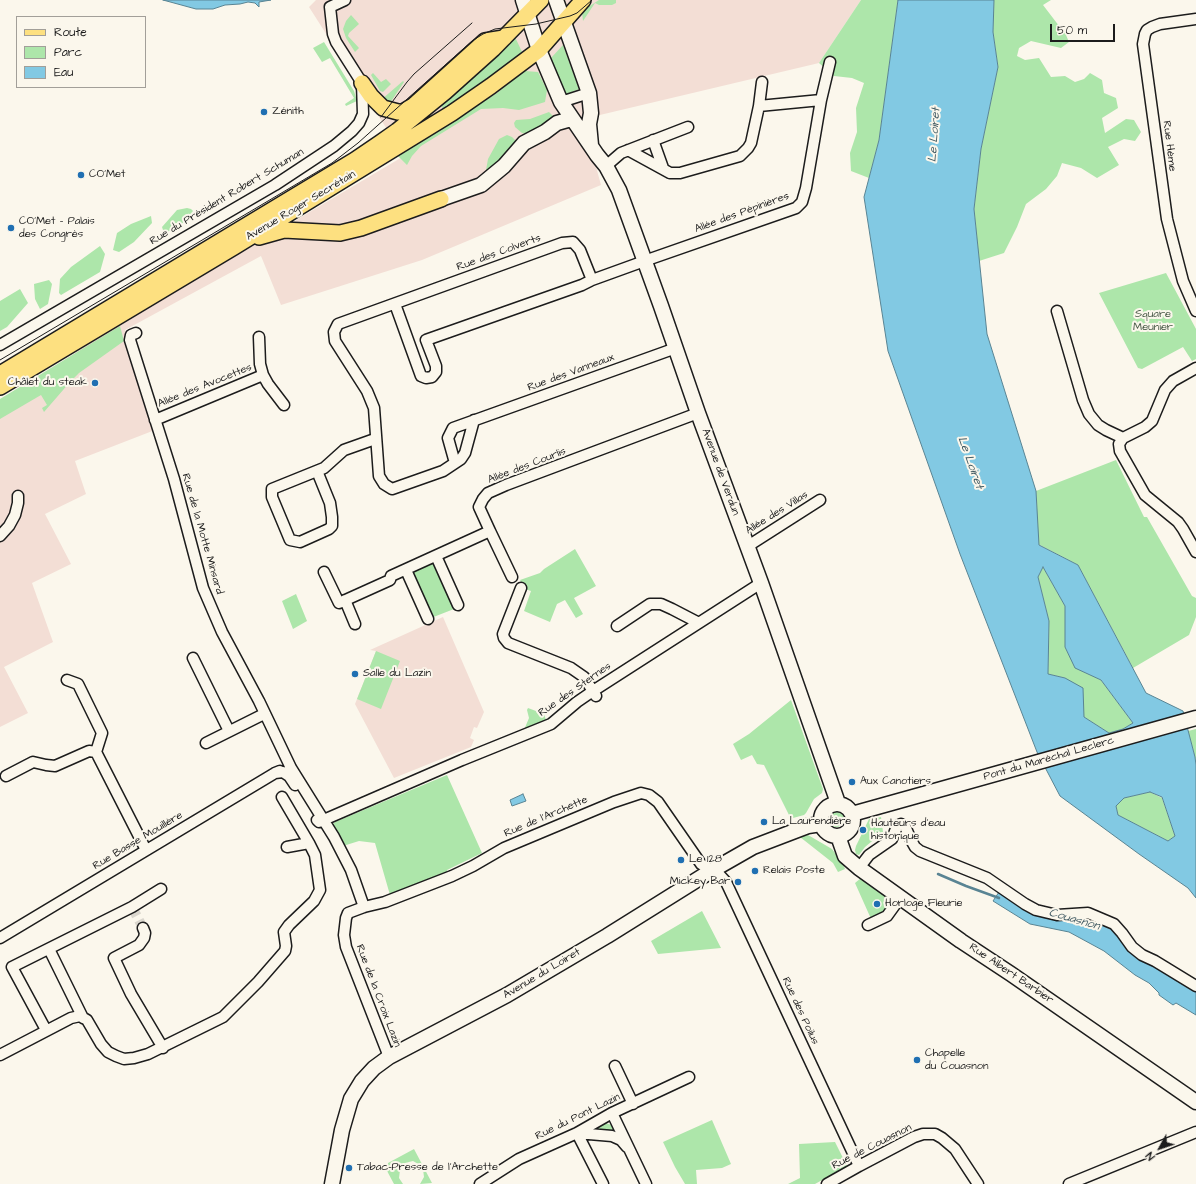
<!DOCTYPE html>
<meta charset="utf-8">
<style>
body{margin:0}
#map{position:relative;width:1196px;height:1184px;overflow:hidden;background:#fbf7ec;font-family:"Architects Daughter",sans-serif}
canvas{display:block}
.legend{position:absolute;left:16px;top:16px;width:130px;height:72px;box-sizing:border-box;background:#fbf7ec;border:1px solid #a29f99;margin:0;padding:5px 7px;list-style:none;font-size:12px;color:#1c1c1c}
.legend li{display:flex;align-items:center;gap:8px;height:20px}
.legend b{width:20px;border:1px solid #a29f99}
.north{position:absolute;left:1140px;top:1128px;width:40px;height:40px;-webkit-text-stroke:3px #fbf7ec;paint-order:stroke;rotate:230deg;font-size:11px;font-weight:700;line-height:16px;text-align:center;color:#1c1c1c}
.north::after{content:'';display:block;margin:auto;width:14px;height:18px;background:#1c1c1c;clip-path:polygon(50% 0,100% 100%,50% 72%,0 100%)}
.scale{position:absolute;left:1050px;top:24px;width:65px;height:18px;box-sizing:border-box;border:2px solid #1c1c1c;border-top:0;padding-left:5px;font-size:12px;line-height:14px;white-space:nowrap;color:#1c1c1c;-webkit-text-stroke:3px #fbf7ec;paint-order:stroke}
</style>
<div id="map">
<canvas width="1196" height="1184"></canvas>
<ul class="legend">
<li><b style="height:5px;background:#fde080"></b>Route</li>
<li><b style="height:11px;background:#ade6aa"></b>Parc</li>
<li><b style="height:11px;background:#82c9e3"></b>Eau</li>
</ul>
<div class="north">N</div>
<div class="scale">50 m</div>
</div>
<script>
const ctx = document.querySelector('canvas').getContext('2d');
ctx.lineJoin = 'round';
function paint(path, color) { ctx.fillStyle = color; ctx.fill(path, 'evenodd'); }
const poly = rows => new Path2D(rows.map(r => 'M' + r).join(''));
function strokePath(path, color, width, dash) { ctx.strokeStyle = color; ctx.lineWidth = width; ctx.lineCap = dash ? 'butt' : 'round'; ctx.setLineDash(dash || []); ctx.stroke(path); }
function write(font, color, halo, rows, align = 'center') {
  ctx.font = font + ' "Architects Daughter",sans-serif'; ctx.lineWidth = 4; ctx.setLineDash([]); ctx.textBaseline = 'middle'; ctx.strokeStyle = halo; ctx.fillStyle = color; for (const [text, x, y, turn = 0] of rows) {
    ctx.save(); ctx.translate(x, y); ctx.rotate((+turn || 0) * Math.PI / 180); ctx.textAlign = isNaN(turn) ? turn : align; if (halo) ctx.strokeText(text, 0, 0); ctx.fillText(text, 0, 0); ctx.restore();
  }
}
const built = poly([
 [316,0,861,0,819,63,583,119,601,185,422,260,281,305,261,256,125,330,155,430,75,461,86,494,45,514,71,564,32,583,53,642,4,667,28,713,0,727,0,403,104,334,404,156,309,7],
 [443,617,484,712,477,728,474,727,470,738,474,740,471,747,394,778,355,704,376,651,370,650]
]);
const green = poly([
 [599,0,616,0,616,3,612,5,599,5,595,3,583,21,582,12,585,9],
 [861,0,898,0,879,140,869,178,851,171,850,153,857,132,856,108,864,83,852,78,834,76,819,63],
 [994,0,1051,0,1043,5,1066,35,1069,42,1061,48,1031,41,1019,48,1017,56,1025,60,1039,58,1051,77,1065,76,1075,82,1084,79,1090,73,1102,80,1104,93,1116,98,1118,108,1102,118,1105,133,1126,119,1134,120,1141,132,1135,141,1124,139,1108,147,1119,165,1097,178,1081,168,1062,163,1057,176,1046,189,1026,204,1017,227,1004,253,979,261,974,209,981,149,998,67,993,32],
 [351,15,359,24,349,33,348,36,359,48,355,52,346,38,343,29,346,21],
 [515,37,523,54,490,79,443,109,440,103],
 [324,42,354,91,357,101,346,106,345,104,354,98,330,58,322,62,313,48],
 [563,45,579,89,564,95,551,58],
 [525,71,538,72,547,90,545,102,519,110,503,108,481,109,421,146,412,156,407,165,398,156,497,93,521,73],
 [373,73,381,82,386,79,391,84,383,92,380,91,371,75],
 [403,81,404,82,388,106,381,100],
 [549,112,553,116,551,120,529,134,522,133,515,127,514,123,516,120,530,119],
 [507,135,512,137,516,141,515,147,488,171,486,170,488,159,499,139],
 [187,208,191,209,193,211,179,227,164,233,162,227,177,210],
 [151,216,152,223,134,242,119,252,113,250,117,233,131,224],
 [100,246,105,254,100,272,61,295,59,293,60,279,71,267],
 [1166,273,1196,329,1196,359,1192,361,1183,347,1142,369,1138,368,1099,293],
 [49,280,52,284,48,304,40,309,35,299,34,284],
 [20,289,28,303,7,327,0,331,0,301],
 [120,326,124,341,79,373,70,382,44,412,42,408,47,405,41,395,0,419,0,399],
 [1116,460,1144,517,1147,517,1192,596,1196,598,1196,617,1189,635,1133,668,1078,565,1038,544,1036,491],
 [575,549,596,586,574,598,583,614,576,618,565,600,557,604,550,622,524,611,531,591,525,589,520,580,540,573,544,569],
 [435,562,454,609,431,618,411,572],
 [1043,567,1065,606,1065,647,1075,667,1101,680,1133,723,1123,729,1109,733,1084,717,1065,678,1048,674,1049,621,1038,577],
 [296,594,307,621,293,629,282,601],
 [376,651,400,661,381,709,357,699],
 [791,700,823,789,822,793,814,799,806,813,804,815,793,818,790,817,764,765,757,764,752,755,741,760,733,744,749,734],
 [528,708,544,714,546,720,545,722,524,730,529,718,527,710],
 [1196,729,1196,761,1188,731],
 [447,775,482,853,447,870,448,874,390,895,375,843,359,841,343,846,333,828,333,824,335,822],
 [1150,792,1162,798,1175,836,1168,841,1118,815,1116,806,1124,798],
 '828 819a8 8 0 1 1 16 0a8 8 0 1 1-16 0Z',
 [881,817,883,832,865,847,859,855,856,854,855,850,856,846,869,819],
 [808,835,832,849,843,864,845,869,838,872,833,863,800,837],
 [861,878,893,902,887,915,872,921,855,883],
 [702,911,721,948,658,954,651,941],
 [712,1120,731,1164,722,1168,696,1170,697,1184,685,1184,675,1167,663,1142],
 [605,1123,612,1125,616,1132,605,1133,589,1128],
 [835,1142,847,1166,815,1184,788,1184,800,1178,799,1144],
 [414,1149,432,1183,420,1184,424,1177,423,1169,420,1165,413,1161,405,1163,400,1170,399,1178,403,1184,394,1184,386,1169,388,1163]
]);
const water = poly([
 [163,0,271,0,259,2,259,7,255,3,248,2,240,4,225,5,213,9,196,9,163,0],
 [898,0,994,0,993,32,998,67,981,149,974,209,987,334,1036,491,1039,545,1078,565,1146,693,1183,711,1195,757,1196,765,1196,898,1188,888,1139,854,1060,796,1037,752,960,554,888,351,864,197,879,140,898,0],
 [1043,567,1065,606,1065,647,1075,668,1101,680,1133,723,1123,729,1109,733,1084,717,1083,688,1065,678,1048,674,1049,621,1038,577,1043,567],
 [1150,792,1162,797,1175,836,1168,841,1118,815,1116,806,1124,798,1150,792],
 [523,794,526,801,512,806,510,800,523,794],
 [999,892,1031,912,1094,918,1114,927,1126,944,1196,988,1196,1015,1176,1003,1173,1005,1159,995,1159,993,1149,983,1135,975,1104,951,1069,932,1030,924,993,901,999,892]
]);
const stream = poly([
 [938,874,966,886,999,898]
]);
const streetTunnel = poly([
 [132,907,143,928]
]);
const street = poly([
 [1196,19,1160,24,1152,27,1147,30,1145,34,1143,44,1167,219,1183,281,1196,311],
 [561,102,589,93],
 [759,106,762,82],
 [653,140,663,168],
 [628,150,670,173,680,173,740,156,748,148,751,143,759,106,821,100],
 [606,166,621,153,688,127],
 [592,280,580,250,573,242,562,243,338,324,334,332,335,341,367,391,374,408,379,476,384,484,392,489,443,471,455,463,448,438,453,428,676,348],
 [395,304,421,376,426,378,432,377,436,372,436,366,426,340,582,285,592,280,650,259,796,208,802,202,806,188,821,100,830,62],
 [1057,311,1083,400,1089,414,1098,425,1106,430,1123,438],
 [136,333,131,335,130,340,174,479,203,588,222,632,259,701,291,768,334,837,351,870,364,907],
 [259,337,260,364,263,375,268,384,284,405],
 [0,345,275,185,334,146,352,131,359,123,363,114,362,83,336,42,333,34,330,7,345,0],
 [1196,368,1173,381,1165,390,1152,421,1145,427,1123,438,1119,444,1120,451,1145,495,1178,522,1183,529,1196,552],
 [155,420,263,375],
 [455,463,461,459,465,453,474,420],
 [317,471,330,503,332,517,332,526,329,529,300,542,290,540,272,497,272,489,324,468,344,450,375,439],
 [490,531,512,577],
 [0,536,9,526,15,515,18,503,18,496],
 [748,546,820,500],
 [436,556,458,605],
 [406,570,428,619],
 [324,572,339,603,390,580,391,576,490,531,479,507,483,499,488,493,506,485,698,413],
 [521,588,503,634,504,638,508,643,571,668,584,677,596,696],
 [345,600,355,624],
 [617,626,650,604,661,604,672,609,699,623],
 [193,658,229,731],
 [67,680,78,684,102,733,96,752],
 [206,743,264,714],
 [275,773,283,772,289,776,295,785],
 [6,776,33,762,46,765,55,766,89,751,96,752,146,850],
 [317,820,319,822,462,760,551,724,577,702,593,691,761,583],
 [287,847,309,843],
 [859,868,869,855,892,839,897,826,901,824,905,826,911,840,915,847,920,851,987,878,1025,904,1036,910,1057,915,1088,913,1114,924,1122,933,1132,947,1142,955,1155,961,1196,986],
 [714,869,726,882,859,1166],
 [868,925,887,916,900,898],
 [143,928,145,933,144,938,139,945,114,958,131,994,163,1048],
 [0,938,275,773,280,771],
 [49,949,83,1018],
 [46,1030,12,967,132,907,161,889],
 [0,1055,71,1018,80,1016,87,1020,101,1044,108,1052,116,1056,124,1059,134,1058,148,1054,223,1017,258,982,285,951,286,946,284,932,289,925,314,901,320,890,315,855,309,843,282,797],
 [389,1057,346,947,344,935,346,918,348,913,364,907,385,902,452,876,473,866,504,848,614,802,641,793,649,795,658,802,701,864,711,871],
 [615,1066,633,1104],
 [612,1113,646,1184],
 [577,1133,603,1184],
 [577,1133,612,1136,621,1140,627,1147],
 [480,1184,519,1159,577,1133,612,1113,689,1077],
 [827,1184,859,1166,914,1137,923,1134,935,1134,942,1138,955,1149,978,1184],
 [1069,1184,1196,1132]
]);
const secondary = poly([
 [523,0,539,50,561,102,597,155,606,166,619,190,661,306,698,413,761,583,838,803],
 [556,0,589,93,591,113,589,124,591,145],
 [441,199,481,185,504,166,524,143,545,132,557,123,571,119],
 '821 820a16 16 0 1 1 32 0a16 16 0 1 1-32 0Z',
 [852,814,1196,718],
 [838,836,845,856,859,868,961,941,1011,974,1196,1102],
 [332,1184,342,1130,351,1099,362,1081,374,1068,389,1057,507,995,607,936,711,871,753,847,808,826,821,824]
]);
const primary = poly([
 [362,83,371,96,383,108,398,112,403,112,413,106,485,41,504,38],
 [259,237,284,230,340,233,361,228,441,199],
 [0,374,355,160,380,143,397,131,445,92,493,49,541,0],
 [0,387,234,247,452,113,491,86,539,50,583,0]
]);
const tram = poly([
 [381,117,407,82,414,74,472,23],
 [0,360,332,163,358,143,472,41,483,34,495,29,536,24,570,16,577,13,592,0]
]);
const markers = [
 [264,112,4,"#1f6fb2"],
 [81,175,4,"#1f6fb2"],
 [11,228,4,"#1f6fb2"],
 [95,383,4,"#1f6fb2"],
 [355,674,4,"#1f6fb2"],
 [852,782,4,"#1f6fb2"],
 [764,822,4,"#1f6fb2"],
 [863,830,4,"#1f6fb2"],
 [681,860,4,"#1f6fb2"],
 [755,871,4,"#1f6fb2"],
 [738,882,4,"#1f6fb2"],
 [877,904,4,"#1f6fb2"],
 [917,1060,4,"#1f6fb2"],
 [349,1168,4,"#1f6fb2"]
];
const poiNames = [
 ["Zénith",272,112],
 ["CO'Met",89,175],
 ["CO'Met - Palais",19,222],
 ["des Congrès",19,235],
 ["Châlet du steak",87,383,"right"],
 ["Salle du Lazin",363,674],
 ["Aux Canotiers",860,782],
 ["La Laurendière",772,822],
 ["Hauteurs d'eau",871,824],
 ["historique",871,837],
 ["Le 128",689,860],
 ["Relais Poste",763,871],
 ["Mickey Bar",730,882,"right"],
 ["Horloge Fleurie",885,904],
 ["Chapelle",925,1054],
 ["du Couasnon",925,1067],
 ["Tabac-Presse de l'Archette",357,1168]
];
const streetNames = [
 ["Rue Hème",1169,146,83],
 ["Rue du Président Robert Schuman",227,197,-31],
 ["Avenue Roger Secrétain",301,206,-31],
 ["Allée des Pépinières",742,213,-20],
 ["Rue des Colverts",499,253,-20],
 ["Rue des Vanneaux",571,373,-20],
 ["Allée des Avocettes",205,386,-22],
 ["Allée des Courlis",527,466,-21],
 ["Avenue de Verdun",720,472,70],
 ["Allée des Villas",777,513,-32],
 ["Rue de la Motte Minsard",202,534,74],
 ["Rue des Sternes",575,690,-35],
 ["Pont du Maréchal Leclerc",1049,759,-16],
 ["Rue de l'Archette",546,817,-23],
 ["Rue Basse Mouillère",138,841,-31],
 ["Avenue du Loiret",542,974,-31],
 ["Rue Albert Barbier",1011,974,34],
 ["Rue de la Croix Lazin",378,996,69],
 ["Rue des Poilus",800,1011,65],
 ["Rue du Pont Lazin",578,1117,-26],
 ["Rue de Couasnon",872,1147,-27]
];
const parkNames = [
 ["Square",1153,315],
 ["Meunier",1153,328]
];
const waterNames = [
 ["Le Loiret",935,135,-86],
 ["Le Loiret",970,463,70],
 ["Couasnon",1074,920,16]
];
paint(built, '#f3ded5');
paint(green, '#ade6aa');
paint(water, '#82c9e3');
strokePath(water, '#598493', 1);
strokePath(stream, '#598493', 2.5);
strokePath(streetTunnel, '#dad6cd', 10, [10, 5]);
strokePath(street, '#1c1c1c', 13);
strokePath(secondary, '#1c1c1c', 17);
strokePath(primary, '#1c1c1c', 18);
strokePath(street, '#fbf7ec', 10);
strokePath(secondary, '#fbf7ec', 14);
strokePath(primary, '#fde080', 15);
strokePath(tram, '#1c1c1c', 1);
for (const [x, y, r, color] of markers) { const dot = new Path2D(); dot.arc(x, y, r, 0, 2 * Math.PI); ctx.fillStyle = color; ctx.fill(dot); strokePath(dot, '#fbf7ec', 1.5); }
write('11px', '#1c1c1c', '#fbf7ec', poiNames, 'left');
write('11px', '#1c1c1c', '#fbf7ec', streetNames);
write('11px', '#485947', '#fbf7ec', parkNames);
write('italic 12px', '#405962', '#fbf7ec', waterNames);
</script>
